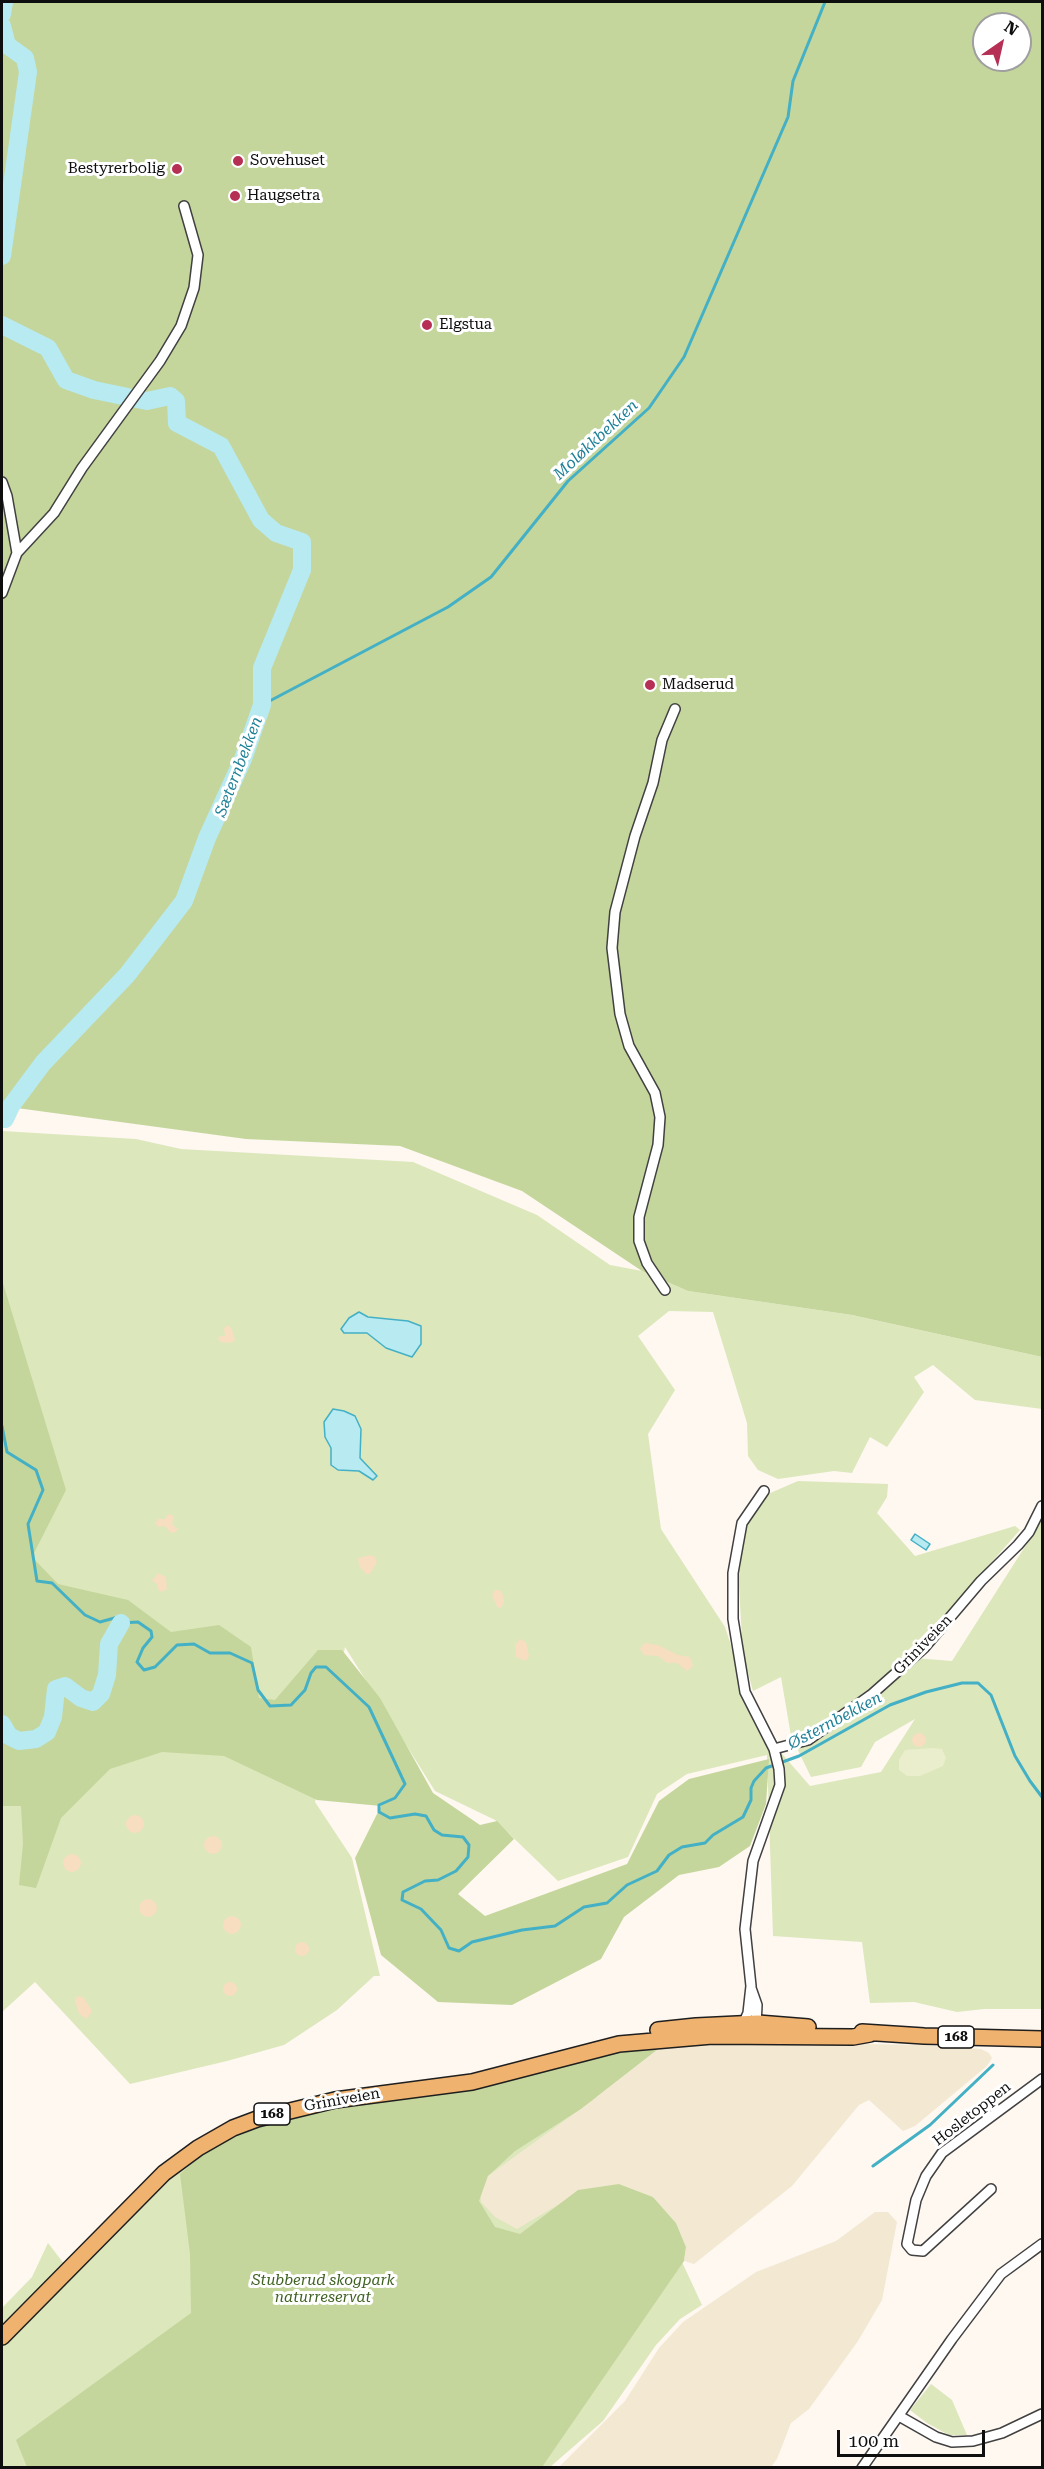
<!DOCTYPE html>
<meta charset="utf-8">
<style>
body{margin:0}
#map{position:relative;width:1044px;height:2469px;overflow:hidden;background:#fef8f0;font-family:"Roboto Serif",serif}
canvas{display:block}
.frame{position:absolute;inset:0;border:3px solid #0e0e0e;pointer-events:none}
.north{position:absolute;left:972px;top:12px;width:60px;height:60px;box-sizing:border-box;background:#fff;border:2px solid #9f9f9f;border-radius:50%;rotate:34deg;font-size:16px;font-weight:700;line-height:24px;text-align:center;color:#0e0e0e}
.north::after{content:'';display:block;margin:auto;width:21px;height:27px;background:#b62f55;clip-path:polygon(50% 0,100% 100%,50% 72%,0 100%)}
.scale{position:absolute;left:837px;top:2430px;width:148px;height:27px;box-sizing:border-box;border:3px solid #0e0e0e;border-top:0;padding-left:8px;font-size:18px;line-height:21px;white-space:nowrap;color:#0e0e0e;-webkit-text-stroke:4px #fff;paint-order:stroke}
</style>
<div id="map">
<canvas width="1044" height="2469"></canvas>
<div class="frame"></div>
<div class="north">N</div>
<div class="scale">100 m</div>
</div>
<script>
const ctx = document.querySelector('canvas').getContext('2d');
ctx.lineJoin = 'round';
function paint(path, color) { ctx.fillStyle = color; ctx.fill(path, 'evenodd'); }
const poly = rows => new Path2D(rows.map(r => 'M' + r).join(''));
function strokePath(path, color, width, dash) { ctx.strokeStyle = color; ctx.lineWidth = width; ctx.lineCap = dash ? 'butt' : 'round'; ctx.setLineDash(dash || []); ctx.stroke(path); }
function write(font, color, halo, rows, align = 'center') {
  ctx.font = font + ' "Roboto Serif",serif'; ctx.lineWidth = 6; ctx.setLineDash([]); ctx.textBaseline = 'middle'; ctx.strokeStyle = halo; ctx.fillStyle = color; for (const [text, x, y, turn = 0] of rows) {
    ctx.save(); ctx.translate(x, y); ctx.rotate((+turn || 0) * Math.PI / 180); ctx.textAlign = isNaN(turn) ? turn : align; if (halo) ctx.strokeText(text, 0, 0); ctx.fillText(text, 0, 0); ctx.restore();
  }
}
const farmland = poly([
 [741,2042,925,2045,981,2049,989,2053,992,2058,987,2066,915,2126,903,2131,869,2100,859,2105,792,2186,694,2264,684,2261,686,2247,676,2223,653,2197,619,2184,520,2234,495,2227,478,2201,488,2176,515,2151,581,2109,662,2046],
 [875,2212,888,2212,897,2222,882,2300,858,2341,809,2409,791,2423,777,2459,771,2467,559,2467,625,2401,659,2348,683,2322,756,2272,836,2241]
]);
const green = poly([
 [2,1131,136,1139,181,1149,413,1162,537,1215,610,1265,642,1271,688,1291,852,1315,1042,1357,1042,1409,975,1400,933,1365,914,1377,924,1392,887,1447,870,1437,852,1473,834,1471,778,1479,758,1470,748,1456,747,1423,713,1312,669,1311,638,1336,675,1390,648,1434,661,1529,725,1627,757,1725,810,1786,881,1772,915,1719,875,1742,861,1767,811,1777,791,1736,781,1677,753,1691,743,1655,738,1569,745,1529,768,1494,798,1481,888,1484,887,1497,877,1513,915,1556,1015,1526,1020,1530,950,1609,901,1657,952,1661,1042,1520,1042,2009,984,2009,957,2012,914,2002,870,2003,862,1942,773,1936,767,1755,687,1774,657,1794,628,1857,558,1881,495,1820,435,1791,345,1647,315,1802,352,1858,380,1976,374,1976,337,2010,284,2045,227,2061,130,2084,35,1982,2,2012],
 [597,2097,485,2178,480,2190,481,2202,495,2217,517,2229,573,2196,668,2232,702,2305,680,2319,656,2345,603,2421,550,2467,2,2467,2,2345,186,2164,247,2124],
 [48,2243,65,2265,2,2328,2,2308,32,2277],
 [931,2384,952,2400,967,2435,949,2435,927,2423,910,2410]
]);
const forest = poly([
 [2,2,1042,2,1042,1357,852,1315,688,1291,642,1271,522,1191,400,1146,246,1139,2,1106],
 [984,24,1020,24,1020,60,984,60],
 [2,1280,66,1490,32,1557,58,1584,128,1600,171,1632,219,1625,251,1647,259,1698,275,1700,318,1650,342,1650,380,1698,433,1793,480,1825,497,1821,514,1839,458,1894,485,1916,627,1864,659,1801,689,1779,769,1759,766,1804,750,1846,719,1867,679,1875,624,1917,601,1959,512,2005,438,2002,381,1955,355,1858,381,1806,317,1800,224,1756,162,1752,110,1769,61,1818,36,1888,19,1885,23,1844,21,1806,2,1806],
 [654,2040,662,2046,581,2109,515,2151,488,2176,479,2201,495,2227,520,2234,578,2190,619,2184,653,2197,676,2223,686,2247,684,2261,542,2467,27,2467,16,2440,191,2313,190,2254,180,2174,209,2149,272,2121]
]);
const sand = poly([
 [228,1325,232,1329,235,1340,230,1343,221,1342,218,1339,220,1336,225,1336,224,1328],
 [168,1514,174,1516,172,1524,178,1529,175,1532,171,1533,165,1526,158,1527,155,1523,158,1519,165,1519],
 [371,1555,375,1557,377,1562,370,1574,366,1574,359,1566,358,1558],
 [158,1573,166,1577,167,1589,161,1592,158,1589,157,1584,152,1581],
 [495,1590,500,1590,503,1595,504,1602,501,1608,497,1607,492,1595],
 [520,1639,526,1642,529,1656,526,1661,516,1657,515,1645],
 [644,1643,658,1645,678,1655,690,1657,693,1666,687,1671,677,1663,667,1663,658,1656,644,1655,640,1649],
 '912 1740a7 7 0 1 1 14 0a7 7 0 1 1-14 0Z',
 '126 1824a9 9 0 1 1 18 0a9 9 0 1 1-18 0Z',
 '204 1845a9 9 0 1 1 18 0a9 9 0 1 1-18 0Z',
 '63 1863a9 9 0 1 1 18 0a9 9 0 1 1-18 0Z',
 '139 1908a9 9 0 1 1 18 0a9 9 0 1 1-18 0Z',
 '223 1925a9 9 0 1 1 18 0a9 9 0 1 1-18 0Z',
 '295 1949a7 7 0 1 1 14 0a7 7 0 1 1-14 0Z',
 '223 1989a7 7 0 1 1 14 0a7 7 0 1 1-14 0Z',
 [80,1996,84,1998,91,2009,91,2013,87,2019,79,2014,75,2001,76,1997]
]);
const pitch = poly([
 [933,1748,942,1749,946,1758,943,1766,920,1776,907,1776,899,1770,899,1760,905,1750]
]);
const water = poly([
 [359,1312,368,1317,408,1321,421,1326,421,1344,412,1357,386,1348,367,1333,344,1333,341,1329,349,1318,359,1312],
 [333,1409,344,1411,355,1416,361,1429,360,1458,377,1476,373,1480,359,1471,338,1470,331,1465,331,1448,325,1437,324,1422,333,1409],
 [915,1534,930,1544,926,1550,911,1540,915,1534]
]);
const stream = poly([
 [262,705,448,607,491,577,568,481,649,408,684,357,788,117,793,81,825,2],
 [2,1426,7,1452,36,1470,43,1490,28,1524,37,1581,52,1583,85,1615,100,1622,118,1617,121,1623,138,1622,151,1631,152,1637,143,1648,137,1662,144,1670,155,1667,177,1645,194,1644,210,1653,230,1653,252,1663,258,1690,270,1706,291,1705,305,1690,311,1673,316,1667,326,1667,369,1707,405,1784,395,1798,379,1805,379,1812,390,1818,415,1814,426,1816,434,1830,442,1835,463,1837,469,1845,468,1857,456,1871,438,1880,425,1881,403,1892,402,1900,421,1909,441,1930,449,1948,459,1951,472,1942,522,1930,555,1926,584,1907,607,1903,627,1885,657,1871,669,1855,682,1847,705,1843,713,1835,743,1817,751,1800,751,1788,754,1781,766,1768,799,1756,890,1705,926,1692,962,1683,978,1683,991,1695,1015,1756,1030,1781,1042,1797],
 [873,2166,930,2125,993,2065]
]);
const river = poly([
 [2,14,4,2],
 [2,26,7,45,25,58,28,72,2,256],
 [2,325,48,348,66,380,94,390,147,401,170,396,176,401,177,423,221,446,261,520,276,533,302,542,302,570,262,668,262,705,243,759,207,838,184,901,127,975,43,1063,11,1106,5,1119],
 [2,1724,9,1736,19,1741,36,1739,47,1732,53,1717,56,1689,65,1686,81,1698,93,1702,101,1694,107,1675,109,1644,121,1623]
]);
const minor = poly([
 [2,482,7,496,17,553,2,593],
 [17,553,54,513,82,468,160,361,181,326,194,288,198,255,184,206],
 [665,1290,647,1263,639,1241,639,1217,658,1145,660,1117,655,1093,629,1046,620,1014,612,948,615,912,635,836,653,783,662,740,675,709],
 [774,1749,808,1740,871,1695,924,1648,981,1581,1018,1545,1029,1532,1042,1506],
 [751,1988,757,2005,756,2026],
 [743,2024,748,2013,751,1986,745,1929,753,1861,780,1785,779,1769,774,1749,745,1692,733,1619,733,1573,742,1523,764,1491],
 [991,2189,923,2251,912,2250,907,2244,916,2200,926,2176,942,2153,1042,2079],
 [899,2416,936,2437,952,2442,973,2441,1002,2433,1042,2414],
 [862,2468,952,2339,1001,2274,1042,2244]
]);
const primary = poly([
 [658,2030,696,2026,758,2023,808,2027],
 [862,2032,924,2036,1042,2039],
 [2,2337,164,2173,198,2148,233,2128,257,2119,335,2100,472,2082,619,2044,712,2036,853,2037,870,2034]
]);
const markers = [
 [238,161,6,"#b62f55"],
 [177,169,6,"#b62f55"],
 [235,196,6,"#b62f55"],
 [427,325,6,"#b62f55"],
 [650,685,6,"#b62f55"]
];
const shields = [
 [956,2037,36],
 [272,2114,36]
];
const shieldNames = [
 ["168",956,2037],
 ["168",272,2114]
];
const poiNames = [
 ["Sovehuset",250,161],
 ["Bestyrerbolig",165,169,"right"],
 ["Haugsetra",247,196],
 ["Elgstua",439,325],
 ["Madserud",662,685]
];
const streetNames = [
 ["Griniveien",923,1645,-46],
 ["Griniveien",342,2100,-10],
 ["Hosletoppen",972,2114,-38]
];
const parkNames = [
 ["Stubberud skogpark",323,2281],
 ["naturreservat",323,2298]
];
const waterNames = [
 ["Moløkkbekken",596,440,-43],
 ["Sæternbekken",239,767,-69],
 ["Østernbekken",835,1721,-28]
];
paint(farmland, '#f3e8d2');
paint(green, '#dce7bc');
paint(forest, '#c4d69c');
paint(sand, '#f7dec0');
paint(pitch, '#ebeecd');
paint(water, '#b8eaf2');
strokePath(water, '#44b0c5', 1.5);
strokePath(stream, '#44b0c5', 3);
strokePath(river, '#b8eaf2', 18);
strokePath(minor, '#414141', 12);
strokePath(primary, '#1f1f1f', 18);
strokePath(minor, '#fff', 9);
strokePath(primary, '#f0b26f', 15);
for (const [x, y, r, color] of markers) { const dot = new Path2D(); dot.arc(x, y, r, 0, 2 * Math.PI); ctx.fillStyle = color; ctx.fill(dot); strokePath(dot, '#fff', 2); }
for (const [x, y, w] of shields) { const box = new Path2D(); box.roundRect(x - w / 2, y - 11, w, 22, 4.5); ctx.fillStyle = '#fff'; ctx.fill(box); strokePath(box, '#0e0e0e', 1.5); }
write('bold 14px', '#0e0e0e', null, shieldNames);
write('15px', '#0e0e0e', '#fff', poiNames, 'left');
write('15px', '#0e0e0e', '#fff', streetNames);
write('italic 15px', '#3f6222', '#fff', parkNames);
write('italic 16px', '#1f8098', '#fff', waterNames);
</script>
